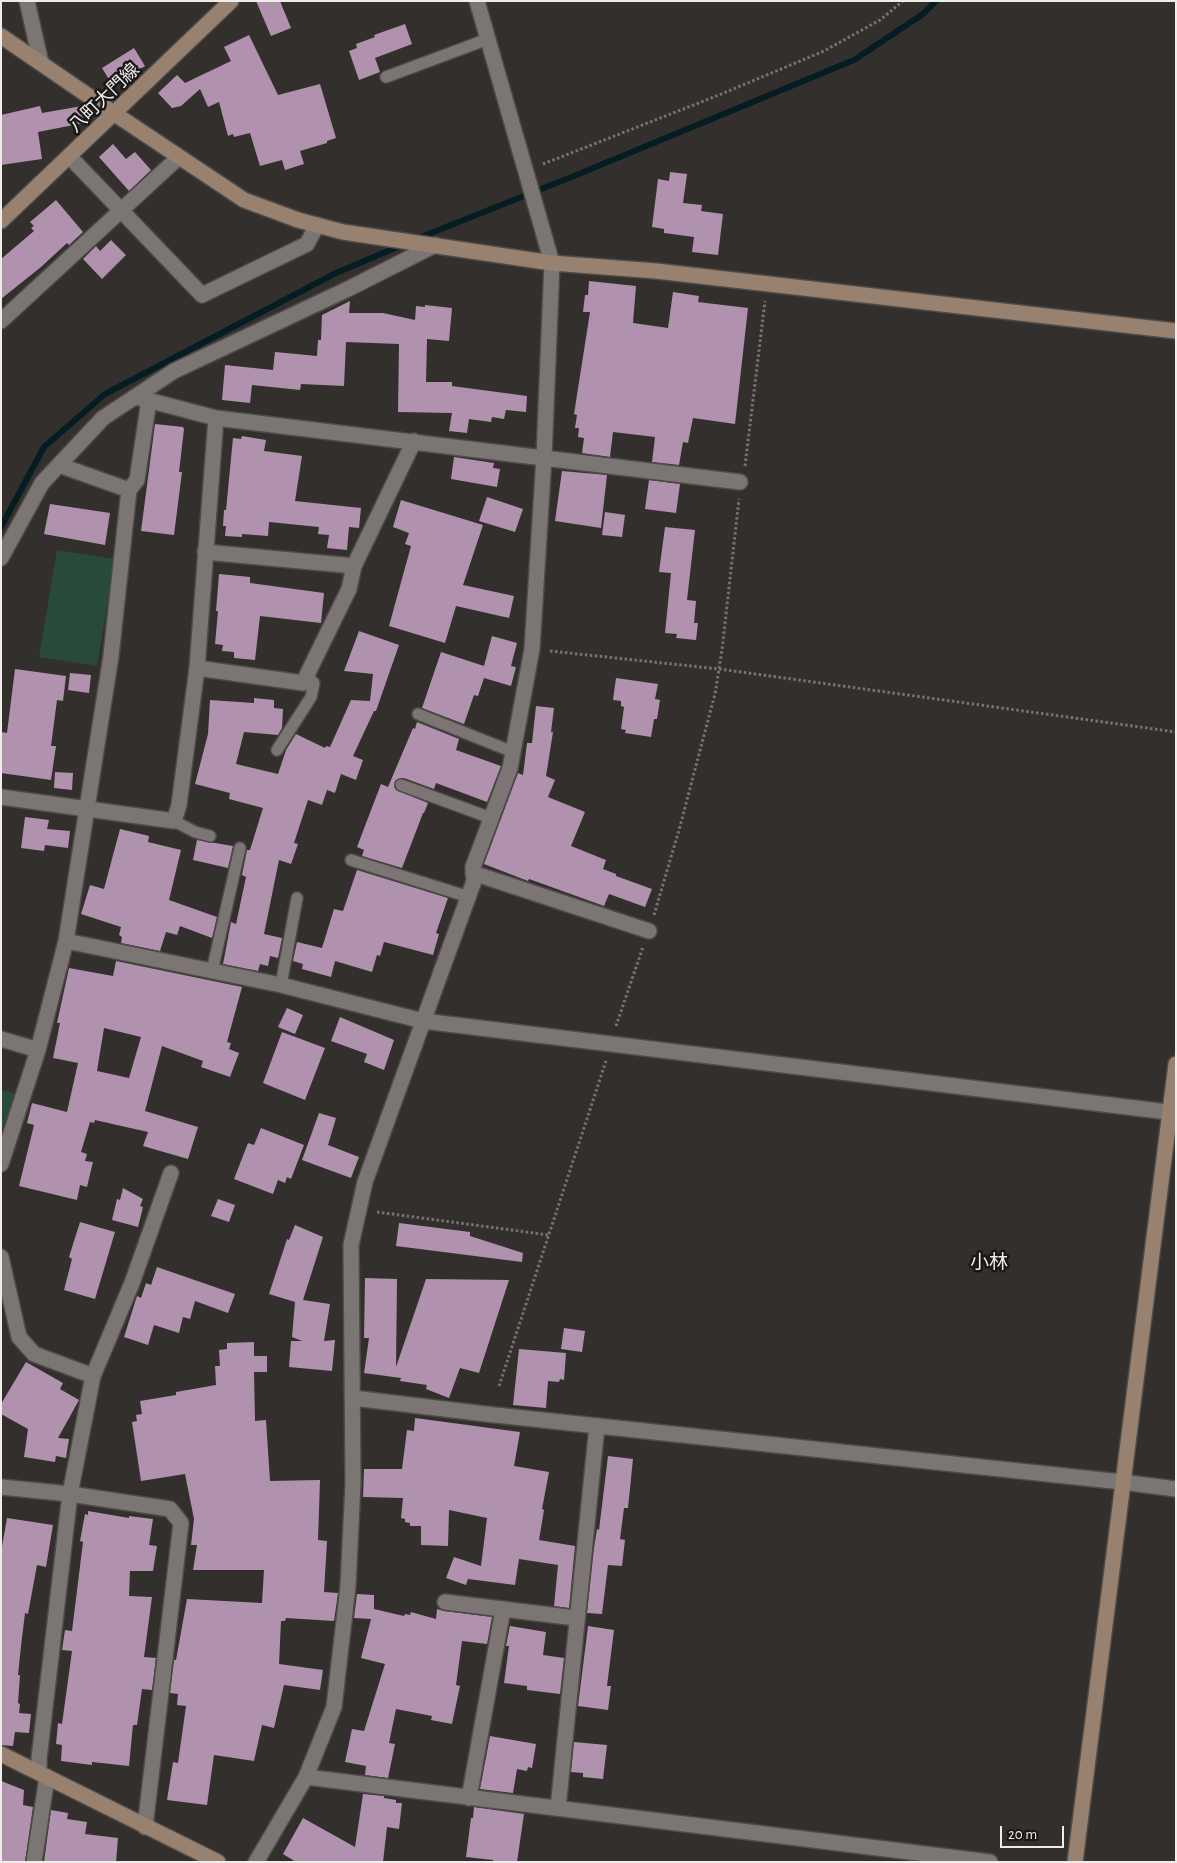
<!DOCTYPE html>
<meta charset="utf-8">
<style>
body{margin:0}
#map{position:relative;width:1177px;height:1863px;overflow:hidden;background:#332f2d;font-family:"Alegreya Sans",sans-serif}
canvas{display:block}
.frame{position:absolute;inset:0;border:2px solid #efecea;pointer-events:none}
.scale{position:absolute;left:1000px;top:1826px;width:64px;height:22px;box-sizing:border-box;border:2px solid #efecea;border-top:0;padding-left:6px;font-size:15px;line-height:18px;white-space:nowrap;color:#efecea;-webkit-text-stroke:4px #1a1817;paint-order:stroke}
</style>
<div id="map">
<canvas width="1177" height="1863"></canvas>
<div class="frame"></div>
<div class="scale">20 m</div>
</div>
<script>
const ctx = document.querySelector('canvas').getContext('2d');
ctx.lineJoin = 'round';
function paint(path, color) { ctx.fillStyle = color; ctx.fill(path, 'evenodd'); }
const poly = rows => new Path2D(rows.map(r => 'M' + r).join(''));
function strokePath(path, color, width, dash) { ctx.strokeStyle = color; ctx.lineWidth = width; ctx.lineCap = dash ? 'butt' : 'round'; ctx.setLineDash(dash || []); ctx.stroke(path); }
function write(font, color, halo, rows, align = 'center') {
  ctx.font = font + ' "Alegreya Sans","Noto Sans JP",sans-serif'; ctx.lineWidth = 5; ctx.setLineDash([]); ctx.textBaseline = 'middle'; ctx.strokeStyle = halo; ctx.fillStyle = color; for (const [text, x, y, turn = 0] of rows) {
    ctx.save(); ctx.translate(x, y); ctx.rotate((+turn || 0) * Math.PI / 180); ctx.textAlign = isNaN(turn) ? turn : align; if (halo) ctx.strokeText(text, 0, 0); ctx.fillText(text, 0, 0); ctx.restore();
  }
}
const green = poly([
 [57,550,115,559,97,666,39,657],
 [1,1090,18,1094,1,1132]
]);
const stream = poly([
 [416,239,574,176,854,60,923,14,936,1],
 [1,527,44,447,105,394,336,273,402,245]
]);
const building = poly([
 [256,1,280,1,291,28,271,36],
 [405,24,412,44,375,58,380,72,359,80,349,51,357,48,356,44,375,37,374,35],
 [249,35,278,95,320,84,336,138,327,141,327,143,300,151,304,164,285,170,282,160,260,166,250,133,234,137,233,134,228,136,219,102,208,107,200,89,181,106,172,108,158,93,177,75,185,83,231,61,224,47],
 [134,48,145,66,113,86,102,68],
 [40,106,42,113,82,106,84,123,38,132,42,159,1,165,1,115],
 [113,144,126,159,135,152,151,170,129,191,99,157],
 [670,172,687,174,683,203,702,205,701,211,723,214,718,255,692,252,694,237,664,233,664,229,652,227,658,179,669,181],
 [56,200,83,232,69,245,67,243,41,267,1,299,1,259,34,231,31,228,34,226,30,222],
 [111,240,126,255,102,279,83,259,96,246,100,251],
 [589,281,636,286,633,323,668,328,673,292,699,296,698,302,748,308,735,424,693,418,688,443,683,442,679,465,652,462,655,437,613,432,610,457,582,453,584,438,578,437,579,428,575,428,577,415,574,414,590,312,583,312,585,295,588,295],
 [350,301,349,313,383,313,415,320,416,306,425,307,425,305,452,308,449,341,427,339,426,382,452,382,452,386,527,396,526,412,506,410,504,419,492,417,491,422,469,419,467,433,449,431,452,413,398,412,399,344,346,342,344,386,301,384,300,390,252,385,250,403,222,400,225,365,273,370,275,352,317,356,318,340,321,340,322,315],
 [155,424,183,427,184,429,179,472,182,472,174,535,141,531],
 [242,436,266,440,264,451,302,456,295,501,361,508,359,528,349,527,347,550,327,548,329,535,318,534,319,527,269,522,268,536,242,534,242,537,225,536,226,526,223,526,224,510,226,510,233,438,241,439],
 [454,457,494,463,493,468,500,469,497,487,451,479],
 [562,471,607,475,601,528,555,521],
 [649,480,680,484,676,513,645,509],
 [487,497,523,509,515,532,479,521],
 [401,500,483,525,463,585,514,596,509,618,456,606,445,643,389,626,411,546,405,544,409,533,393,527],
 [50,504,110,513,105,545,44,534],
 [605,512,625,515,622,537,602,535],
 [665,527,695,530,687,600,696,601,694,623,698,623,696,640,676,638,677,634,665,633,671,573,659,572],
 [219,574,250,577,250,583,324,593,321,623,260,616,255,660,234,658,234,652,222,651,223,645,215,644,218,611,216,611],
 [359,631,399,645,376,711,374,711,353,756,363,760,356,780,341,774,335,793,327,790,322,805,308,800,294,843,298,844,291,864,279,860,264,934,282,938,278,958,270,956,268,966,260,964,258,971,223,964,231,922,236,924,246,877,242,875,247,850,250,850,263,808,229,799,230,793,195,784,208,734,210,700,254,703,254,698,274,700,274,708,283,709,282,728,278,735,244,732,236,764,278,774,286,750,296,734,325,748,326,746,330,747,351,700,370,701,373,674,344,671],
 [492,636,517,643,511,666,516,667,511,686,484,678,478,696,474,695,464,724,422,708,441,652,484,666],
 [15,669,66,676,63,701,57,700,51,746,56,746,51,780,1,773,1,732,7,733],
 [70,673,91,675,89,693,68,690],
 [616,678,658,684,655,699,660,700,657,719,654,719,651,737,625,733,626,730,621,729,624,707,621,706,621,701,613,700],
 [536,706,554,708,551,732,553,732,546,776,555,780,548,797,585,812,571,846,606,860,603,869,616,874,616,876,652,889,645,907,609,894,604,906,529,879,528,881,484,864,518,773,523,775,527,743,532,743],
 [417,722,459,739,456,750,501,766,487,802,436,783,434,789,404,778,396,780,394,786,396,790,428,803,424,813,423,813,402,868,362,856,364,850,357,847,381,784,388,787,413,728,415,729],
 [55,772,73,773,72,790,54,788],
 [25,817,49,820,47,829,70,831,68,848,45,845,44,851,21,848],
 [120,829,149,836,148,842,181,850,169,900,217,917,212,938,180,926,177,935,166,932,160,951,121,943,122,937,119,935,121,927,81,914,90,885,104,889],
 [197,840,233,846,228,868,193,860],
 [357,870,448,898,436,933,439,934,433,955,384,942,380,956,377,955,372,972,335,961,331,977,302,969,303,964,293,961,297,942,322,948,334,909,343,911],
 [116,961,242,987,227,1042,231,1043,229,1049,239,1053,230,1077,201,1067,203,1061,162,1046,145,1111,198,1127,188,1159,143,1146,148,1132,95,1120,94,1123,90,1122,81,1152,87,1154,85,1161,93,1162,87,1187,80,1185,77,1200,19,1186,34,1125,27,1123,32,1103,67,1112,78,1063,53,1058,60,1023,57,1023,69,968,113,976],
 [104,1028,141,1037,129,1078,97,1071],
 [287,1008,303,1015,295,1034,278,1027],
 [340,1017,394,1040,384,1070,364,1062,367,1054,331,1041],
 [282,1032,325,1048,305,1100,263,1083],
 [319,1113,336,1118,328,1145,359,1157,351,1178,302,1160],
 [261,1128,304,1145,291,1179,287,1177,285,1183,278,1180,273,1194,234,1179,248,1143,254,1145],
 [123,1188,143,1199,140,1206,143,1207,138,1227,112,1220,117,1199,120,1200],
 [218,1199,235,1205,229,1222,211,1216],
 [80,1222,115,1232,95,1299,64,1290,72,1259,69,1257],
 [399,1223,470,1232,470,1236,523,1253,522,1262,396,1246],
 [295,1225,323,1237,303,1300,330,1304,324,1341,335,1340,332,1371,289,1367,291,1341,302,1341,292,1337,295,1302,269,1294,287,1239,289,1240],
 [157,1267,235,1294,228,1313,195,1301,190,1319,183,1317,179,1333,154,1325,148,1345,124,1337,137,1296,141,1298,146,1283,151,1285],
 [365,1278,397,1279,396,1367,426,1279,509,1280,479,1373,460,1368,449,1398,426,1389,427,1385,400,1381,401,1378,364,1373,369,1338,364,1338],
 [564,1328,585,1331,582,1352,561,1349],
 [254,1342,254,1356,267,1356,267,1372,254,1372,255,1421,266,1420,270,1481,320,1480,318,1540,327,1541,324,1592,338,1593,334,1621,286,1618,285,1621,281,1621,279,1664,323,1670,320,1690,284,1685,274,1728,262,1725,254,1761,214,1755,207,1805,167,1800,173,1762,178,1763,186,1706,177,1705,178,1694,170,1693,174,1660,176,1660,187,1599,262,1603,264,1570,193,1570,197,1545,191,1545,194,1519,185,1474,141,1481,132,1422,137,1421,136,1415,142,1414,140,1401,176,1395,176,1392,216,1385,215,1366,220,1366,219,1350,227,1349,227,1343],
 [519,1349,566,1353,564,1380,560,1379,559,1382,548,1381,546,1408,513,1405],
 [26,1362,63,1383,60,1389,79,1400,58,1438,69,1439,66,1458,56,1456,55,1462,24,1457,28,1429,1,1414,1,1404],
 [415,1418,520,1432,514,1466,549,1472,542,1509,544,1510,539,1540,575,1546,569,1608,554,1606,558,1565,519,1559,515,1585,468,1579,466,1585,446,1578,454,1557,481,1566,487,1518,449,1510,448,1546,421,1545,421,1526,410,1526,410,1523,405,1522,405,1519,401,1518,403,1498,363,1497,364,1469,402,1469,407,1430,414,1431],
 [608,1456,633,1459,628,1508,624,1508,620,1539,625,1540,622,1566,608,1565,602,1614,587,1613,594,1548,597,1529,599,1530],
 [88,1511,129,1518,129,1516,153,1519,149,1545,157,1546,153,1571,130,1571,129,1596,152,1597,144,1657,156,1658,152,1690,142,1689,137,1725,133,1725,129,1766,92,1762,92,1765,61,1761,62,1745,56,1744,58,1723,62,1724,72,1651,62,1650,65,1630,72,1631,83,1542,80,1541,85,1514,88,1515],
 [7,1518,53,1525,46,1567,37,1565,28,1614,25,1613,21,1646,18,1675,20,1675,18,1703,20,1704,19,1713,31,1714,29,1733,15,1732,13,1746,1,1745,1,1552],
 [357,1594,374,1595,374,1609,404,1616,405,1614,410,1615,411,1612,436,1619,437,1609,444,1611,492,1617,487,1644,462,1641,456,1685,460,1686,452,1724,431,1720,432,1716,396,1709,389,1743,395,1744,388,1778,365,1775,366,1766,345,1762,352,1729,364,1731,385,1664,361,1658,371,1619,354,1618],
 [511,1620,510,1626,546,1632,543,1655,564,1658,560,1694,527,1690,527,1686,504,1683,509,1646,506,1646],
 [588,1626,614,1630,607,1686,611,1686,608,1710,578,1706],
 [490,1736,536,1744,532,1768,528,1767,527,1771,517,1769,513,1793,480,1789],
 [574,1742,607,1745,603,1779,583,1777,583,1773,571,1772],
 [1,1781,24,1790,23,1805,33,1807,25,1862,1,1862],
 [363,1794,384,1796,384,1798,396,1800,396,1803,402,1803,399,1829,387,1827,383,1862,296,1862,283,1854,303,1818,355,1847],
 [474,1807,524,1814,517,1862,493,1862,493,1860,466,1857,471,1818,473,1818],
 [51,1810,68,1813,67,1819,87,1822,85,1834,118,1838,116,1862,44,1862]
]);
const path = poly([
 [543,164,719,95,824,51,880,20,903,1],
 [745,466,765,301],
 [550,651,719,669,1176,732],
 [654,915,679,830,715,694,722,650,739,499],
 [616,1026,643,947],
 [377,1212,549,1235],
 [499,1386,606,1061]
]);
const lane = poly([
 [386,77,488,39],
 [418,714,513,752],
 [277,750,311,697,314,683,307,677],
 [401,785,491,818],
 [174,821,195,832,210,836],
 [351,860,469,897],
 [212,971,240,848],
 [281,985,297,898]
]);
const street = poly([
 [27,1,41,63],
 [70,157,202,295,307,244,317,225],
 [1,321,179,157],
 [136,397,216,418,740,482],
 [59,465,129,490],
 [205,552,354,566],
 [1,558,42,483,103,418,174,371,348,289,435,245],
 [197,668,303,683,349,589,354,566,414,441],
 [1,797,174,821,179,805,197,668,216,418],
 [473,873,649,931],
 [66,941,281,985,423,1021,1176,1113],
 [1,1039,38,1050],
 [1,1164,38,1050,66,941,111,656,129,490,137,480,149,400],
 [1,1257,19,1337,34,1354,93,1376],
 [353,1398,486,1414,1122,1482,1176,1489],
 [1,1487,70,1494,170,1509,181,1523,145,1827],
 [445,1602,576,1618],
 [39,1772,39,1759,70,1494,93,1376,132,1283,171,1173],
 [306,1777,990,1862],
 [469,1798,503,1609],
 [558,1808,597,1426],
 [34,1862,47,1777],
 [256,1862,306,1777,334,1707,348,1586,353,1483,351,1245,365,1182,474,881,473,867,510,768,532,649,544,457,552,263,477,1]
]);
const secondary = poly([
 [1,36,115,114,244,200,298,220,343,232,552,263,656,271,1176,331],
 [1,221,231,1],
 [1,1754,218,1862],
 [1075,1862,1176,1064]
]);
const streetNames = [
 ["八町大門線",104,98,-44]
];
const neighbourhoodNames = [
 ["小林",989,1262]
];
paint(green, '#284a3a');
strokePath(stream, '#051d22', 6);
paint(building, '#b092ae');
strokePath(lane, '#4e4a48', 14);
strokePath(street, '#4e4a48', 18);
strokePath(secondary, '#4e4a48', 18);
strokePath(path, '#777371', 3, [2.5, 2.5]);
strokePath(lane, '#7b7673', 11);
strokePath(street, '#7b7673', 15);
strokePath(secondary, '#98826f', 15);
write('18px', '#efecea', '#1a1817', streetNames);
write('19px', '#efecea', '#1a1817', neighbourhoodNames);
</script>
